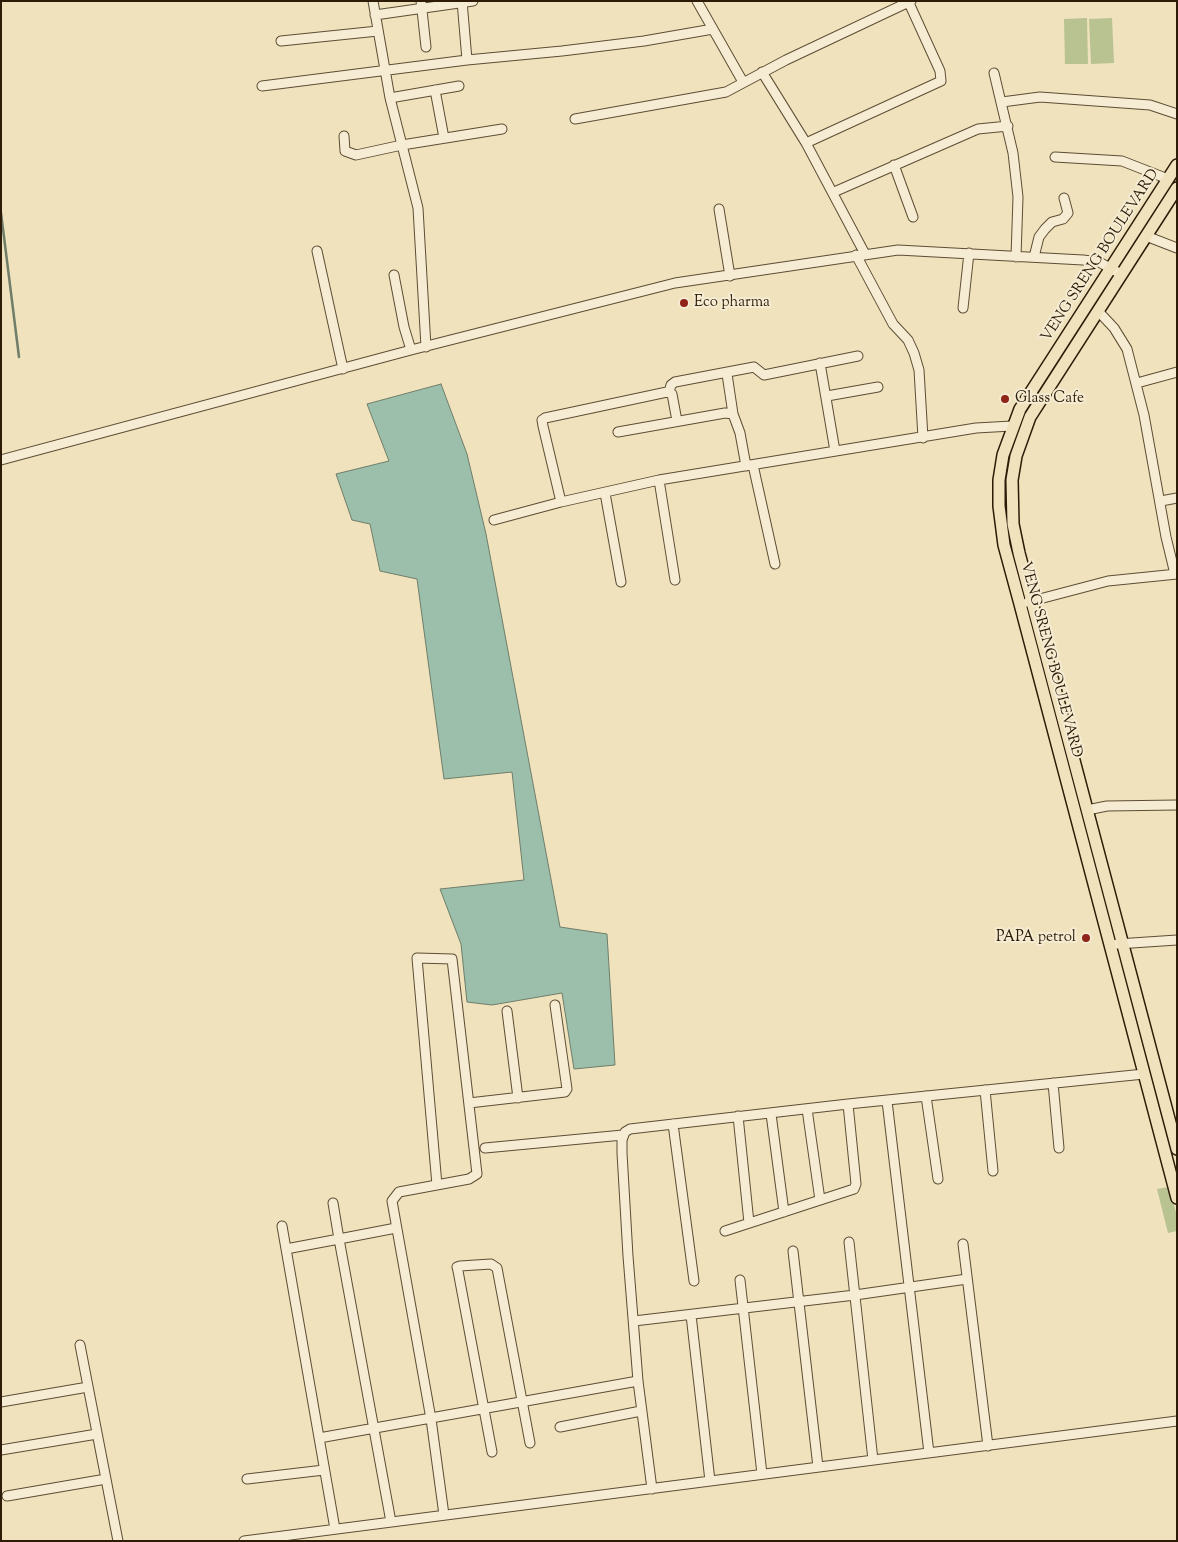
<!DOCTYPE html>
<style>
body{margin:0}
#map{position:relative;width:1178px;height:1542px;overflow:hidden;background:#efe2bc;font-family:"Sorts Mill Goudy",serif}
canvas{display:block}
.frame{position:absolute;inset:0;border:2px solid #2d1b07;pointer-events:none}
</style>
<div id="map">
<canvas width="1178" height="1542"></canvas>
<div class="frame"></div>
</div>
<script>
const ctx = document.querySelector('canvas').getContext('2d');
ctx.lineJoin = 'round';
function paint(path, color) { ctx.fillStyle = color; ctx.fill(path, 'evenodd'); }
const poly = rows => new Path2D(rows.map(r => 'M' + r).join(''));
function strokePath(path, color, width, dash) { ctx.strokeStyle = color; ctx.lineWidth = width; ctx.lineCap = dash ? 'butt' : 'round'; ctx.setLineDash(dash || []); ctx.stroke(path); }
function write(font, color, halo, rows, align = 'center') {
  ctx.font = font + ' "Sorts Mill Goudy",serif'; ctx.lineWidth = 4; ctx.setLineDash([]); ctx.textBaseline = 'middle'; ctx.strokeStyle = halo; ctx.fillStyle = color; for (const [text, x, y, turn = 0] of rows) {
    ctx.save(); ctx.translate(x, y); ctx.rotate((+turn || 0) * Math.PI / 180); ctx.textAlign = isNaN(turn) ? turn : align; if (halo) ctx.strokeText(text, 0, 0); ctx.fillText(text, 0, 0); ctx.restore();
  }
}
const green = poly([
 [1087,18,1088,64,1065,64,1064,19],
 [1112,18,1114,63,1091,64,1089,19],
 [1169,1187,1177,1216,1177,1231,1168,1233,1157,1189]
]);
const water = poly([
 [441,384,467,454,486,534,560,927,607,934,615,1065,574,1069,562,993,492,1005,467,1002,461,944,440,889,524,880,512,772,444,779,417,579,380,571,370,524,352,520,336,474,389,461,367,404,441,384]
]);
const stream = poly([
 [1,213,19,357]
]);
const minor = poly([
 [373,1,390,98,418,208,426,347],
 [421,1,426,47],
 [462,1,467,60],
 [697,1,743,82],
 [375,15,473,1],
 [281,41,378,31],
 [762,72,806,143,865,254],
 [994,73,1013,153,1018,197,1016,257],
 [262,86,467,60,562,51,644,41,713,29],
 [435,90,444,138],
 [390,98,459,86],
 [1002,102,1040,97,1150,105,1177,114],
 [575,119,726,92,786,60,911,1],
 [344,136,345,151,356,155,402,145,502,129],
 [806,143,941,81,940,71,909,3],
 [1055,157,1122,161,1168,179],
 [894,165,913,217],
 [834,192,978,129,1008,126],
 [719,209,730,276],
 [1146,236,1177,248],
 [317,251,343,369],
 [856,255,893,324,908,340,914,353,919,370,923,438],
 [1034,257,1039,237,1045,229,1052,222,1063,219,1068,213,1064,198],
 [394,275,404,327,411,350],
 [963,308,969,253],
 [1098,311,1114,328,1127,349,1144,415,1166,537,1175,574],
 [820,363,835,451],
 [727,374,733,414],
 [1137,383,1177,372],
 [669,392,671,385,675,382,754,367,764,375,858,356],
 [827,396,878,387],
 [618,432,725,413,733,414,740,433,746,466],
 [1,460,411,350,675,283,898,250,1083,260,1099,262,1121,274],
 [753,465,775,564],
 [659,480,675,580],
 [605,493,621,582],
 [1161,501,1177,498],
 [561,502,543,426,542,420,545,418,667,392,672,394,677,421],
 [494,520,561,502,659,480,976,428,1012,426],
 [1028,602,1108,581,1177,574],
 [1087,810,1107,806,1177,805],
 [1117,944,1177,940],
 [507,1011,518,1098],
 [1053,1083,1059,1148],
 [985,1090,993,1171],
 [926,1096,938,1179],
 [887,1101,929,1453],
 [469,1103,565,1092,567,1089,555,1005],
 [807,1109,820,1200],
 [771,1114,784,1212],
 [738,1116,749,1223],
 [673,1124,694,1281],
 [485,1148,623,1135],
 [437,1185,417,958,452,959,477,1174,469,1179,399,1192,392,1201,431,1419,444,1515],
 [333,1203,339,1239,396,1228],
 [282,1226,335,1529],
 [725,1231,854,1189,856,1184,848,1104],
 [849,1242,873,1460],
 [963,1244,988,1446],
 [286,1249,339,1239,391,1522],
 [793,1251,818,1467],
 [740,1280,762,1474],
 [691,1315,710,1481],
 [634,1321,855,1295,967,1279],
 [80,1345,118,1541],
 [1,1402,88,1387],
 [560,1427,641,1411],
 [319,1438,638,1381],
 [1,1450,97,1434],
 [492,1452,458,1271,457,1267,460,1266,491,1264,497,1268,530,1443],
 [247,1479,324,1470],
 [652,1489,638,1381,628,1256,622,1153,622,1140,625,1132,630,1129,848,1104,1144,1074],
 [7,1496,106,1479],
 [244,1541,1177,1421]
]);
const major = poly([
 [1177,165,1020,409,1003,455,999,480,999,506,1004,545,1020,604,1177,1198],
 [1177,188,1030,417,1016,456,1012,480,1013,524,1019,553,1177,1149]
]);
const markers = [
 [684,303,5,"#8f2418"],
 [1005,399,5,"#8f2418"],
 [1086,938,5,"#8f2418"]
];
const streetNames = [
 ["VENG SRENG BOULEVARD",1101,256,-57],
 ["VENG SRENG BOULEVARD",1050,660,75]
];
const poiNames = [
 ["Eco pharma",694,303],
 ["Glass Cafe",1015,399],
 ["PAPA petrol",1076,938,"right"]
];
paint(green, '#b9c391');
paint(water, '#9bbfab');
strokePath(water, '#6f7d69', 1);
strokePath(stream, '#6f7d69', 2.5);
strokePath(minor, '#5e4d34', 11);
strokePath(major, '#2d1b07', 14);
strokePath(minor, '#f5ecd3', 9);
strokePath(major, '#efe2bc', 11);
for (const [x, y, r, color] of markers) { const dot = new Path2D(); dot.arc(x, y, r, 0, 2 * Math.PI); ctx.fillStyle = color; ctx.fill(dot); strokePath(dot, '#f5ecd3', 2); }
write('15px', '#2d1b07', '#f5ecd3', streetNames);
write('15px', '#2d1b07', '#f5ecd3', poiNames, 'left');
</script>
